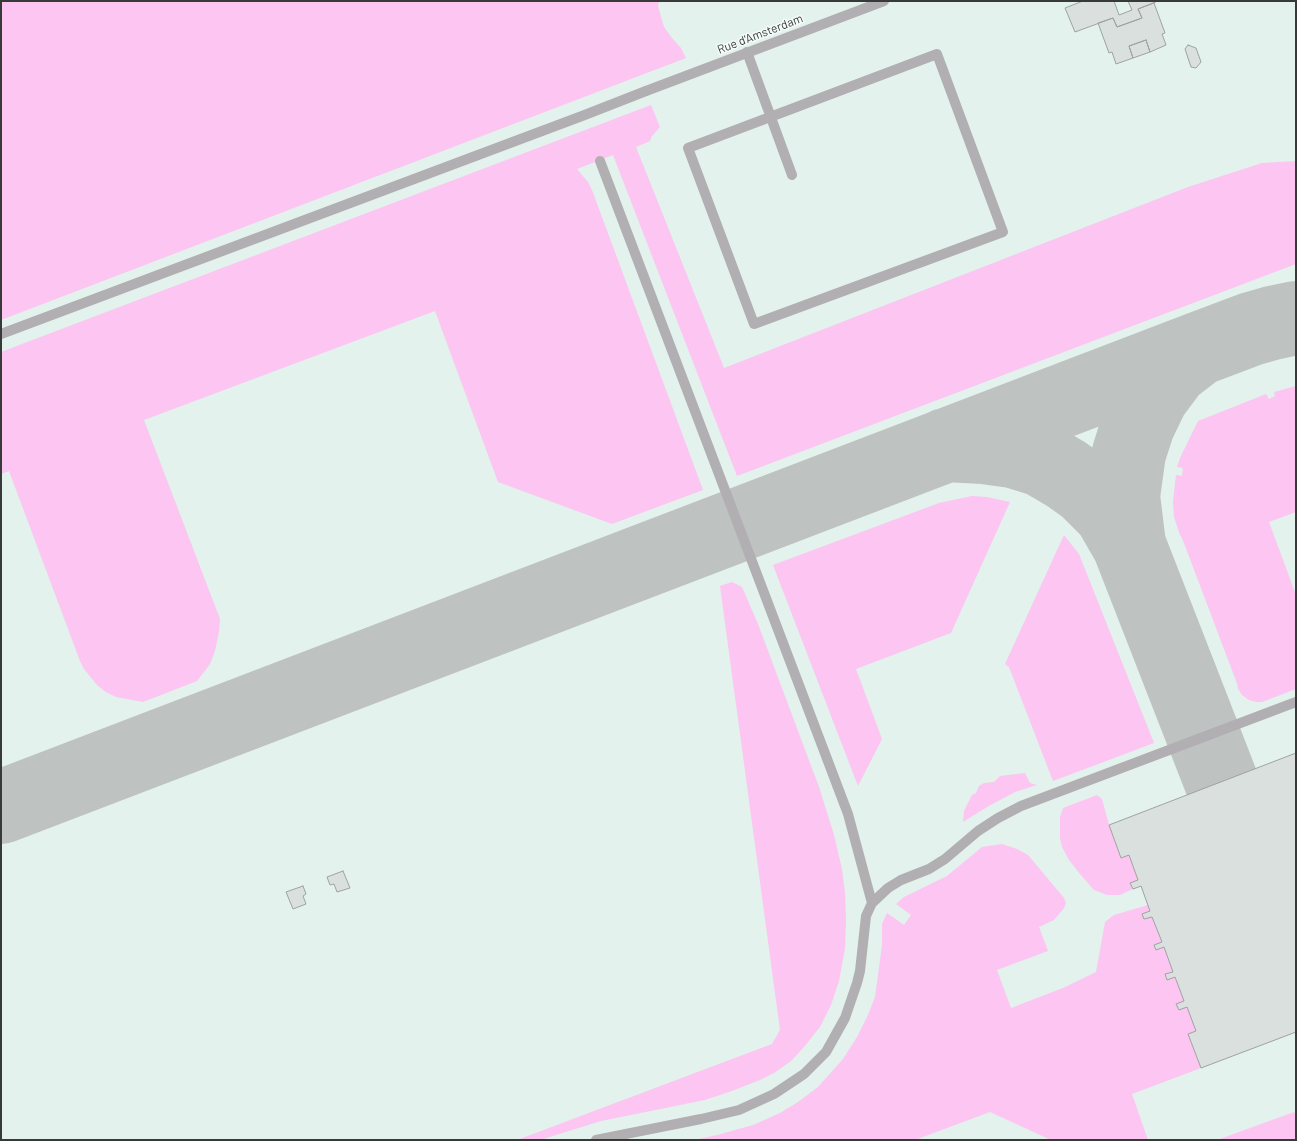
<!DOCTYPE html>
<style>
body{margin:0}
#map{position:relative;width:1297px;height:1141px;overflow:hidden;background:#f5fbf9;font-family:Barlow,sans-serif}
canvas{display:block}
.frame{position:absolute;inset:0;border:2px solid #373a39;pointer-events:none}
</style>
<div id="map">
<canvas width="1297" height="1141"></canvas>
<div class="frame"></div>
</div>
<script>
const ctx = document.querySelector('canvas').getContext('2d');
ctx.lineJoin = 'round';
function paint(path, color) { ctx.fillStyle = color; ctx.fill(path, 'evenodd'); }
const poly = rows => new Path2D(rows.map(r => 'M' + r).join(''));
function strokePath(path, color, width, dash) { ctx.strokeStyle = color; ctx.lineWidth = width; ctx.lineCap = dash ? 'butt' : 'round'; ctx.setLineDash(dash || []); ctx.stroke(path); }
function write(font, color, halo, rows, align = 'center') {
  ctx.font = font + ' Barlow,sans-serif'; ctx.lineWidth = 3; ctx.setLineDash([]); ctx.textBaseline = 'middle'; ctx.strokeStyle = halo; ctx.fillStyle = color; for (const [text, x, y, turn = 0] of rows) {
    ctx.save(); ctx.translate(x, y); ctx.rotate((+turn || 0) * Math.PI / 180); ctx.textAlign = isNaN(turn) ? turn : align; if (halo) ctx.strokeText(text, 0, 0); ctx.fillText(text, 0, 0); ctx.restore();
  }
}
const built = poly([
 [1,1,1296,1,1296,1140,1,1140]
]);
const green = poly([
 [1,1,659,1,658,6,664,27,672,38,681,48,686,58,1,320],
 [651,105,660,127,652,136,650,141,636,147,724,368,1188,187,1262,163,1296,161,1296,264,737,476,613,155,577,169,588,182,592,190,703,490,612,524,498,482,435,311,144,420,220,619,219,632,215,651,210,664,197,681,143,702,116,697,106,692,97,685,84,669,80,661,9,471,1,474,1,352],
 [1296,386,1296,512,1269,522,1296,595,1296,689,1262,702,1256,702,1249,700,1242,695,1237,687,1238,686,1182,538,1180,535,1174,517,1173,501,1176,475,1182,476,1183,468,1177,467,1180,458,1198,421,1266,394,1269,399,1275,396,1274,392],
 [972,496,987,497,1010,502,951,633,856,669,882,739,858,786,773,565,939,503],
 [1064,535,1079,554,1154,743,1053,781,1009,667,1005,664],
 [732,582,742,587,758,624,819,787,834,835,842,869,845,893,846,921,845,948,839,981,831,1005,820,1027,804,1047,791,1061,774,1073,760,1080,732,1091,705,1100,601,1121,540,1140,517,1140,772,1044,780,1030,720,586],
 [1025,773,1030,783,1037,785,1015,792,987,807,963,822,964,811,972,795,976,793,979,786,984,783,994,782,1000,776],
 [1097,795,1102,799,1109,825,1121,858,1129,855,1138,880,1130,883,1133,889,1120,895,1107,895,1094,890,1080,874,1069,860,1062,847,1060,838,1060,817,1063,808],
 [1002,844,1017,849,1028,855,1064,898,1066,903,1064,908,1054,920,1039,927,1048,951,997,970,1011,1008,1063,988,1096,972,1105,922,1114,915,1148,905,1150,911,1142,914,1145,919,1152,917,1162,942,1154,945,1156,950,1164,947,1173,972,1165,974,1167,979,1175,977,1184,1001,1177,1004,1179,1010,1187,1007,1196,1031,1188,1034,1201,1068,1132,1094,1148,1140,1051,1140,990,1112,915,1140,694,1140,717,1135,753,1125,780,1113,798,1102,818,1087,843,1059,857,1037,868,1015,875,997,882,945,882,924,887,913,904,925,911,915,896,904,904,897,947,876,982,847],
 [1294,1112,1296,1117,1296,1140,1217,1140]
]);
const taxiway = poly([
 [1198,349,1172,369,1152,396,1138,425,1129,453,1123,496,1129,545,1221,781],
 [946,445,984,447,1013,451,1042,460,1066,474,1087,489,1110,512,1129,545],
 [1,807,1198,349,1251,329,1272,323,1296,318]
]);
const building = poly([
 [1083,1,1114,1,1119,15,1132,10,1128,1,1158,1,1138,9,1142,18,1117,27,1113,18,1075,32,1065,8,1083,1],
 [1154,3,1165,33,1162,34,1166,45,1150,52,1146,40,1129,46,1133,58,1116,64,1112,52,1109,53,1098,23,1113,18,1117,27,1142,18,1138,9,1154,3],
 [1146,40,1150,52,1133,58,1129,46,1146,40],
 [1188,45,1196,48,1201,62,1196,68,1191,67,1185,49,1188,45],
 [1296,753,1296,1032,1201,1068,1188,1034,1196,1031,1187,1007,1179,1010,1176,1004,1184,1001,1175,977,1167,980,1165,974,1173,972,1164,947,1156,950,1154,945,1162,942,1152,917,1144,919,1142,914,1150,911,1141,886,1133,889,1130,883,1138,880,1129,855,1121,858,1109,825,1296,753],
 [343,871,350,888,337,892,334,884,330,885,327,877,343,871],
 [303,886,306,894,303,896,306,904,293,909,286,892,303,886]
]);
const service = poly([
 [747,52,792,175],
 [937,54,1003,232,754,324,688,148,937,54],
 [1,334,582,116,646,91],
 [872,903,888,888,901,880,929,869,945,859,978,831,998,818,1021,806,1296,702],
 [596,1140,701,1119,739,1110,774,1094,804,1074,826,1052,845,1018,857,983,860,971,866,916,872,903,848,814,600,161]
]);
const minor = poly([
 [646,91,884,1]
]);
const streetNames = [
 ["Rue d'Amsterdam",760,34,-21]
];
paint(built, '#e3f2ec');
paint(green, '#fcc5f2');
strokePath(taxiway, '#bec2c1', 74);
paint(building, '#dae0de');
strokePath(building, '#9ea3a1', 1);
strokePath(service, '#b1afb1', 10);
strokePath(minor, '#b1afb1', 10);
write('12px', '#373a39', '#f5fbf9', streetNames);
</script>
